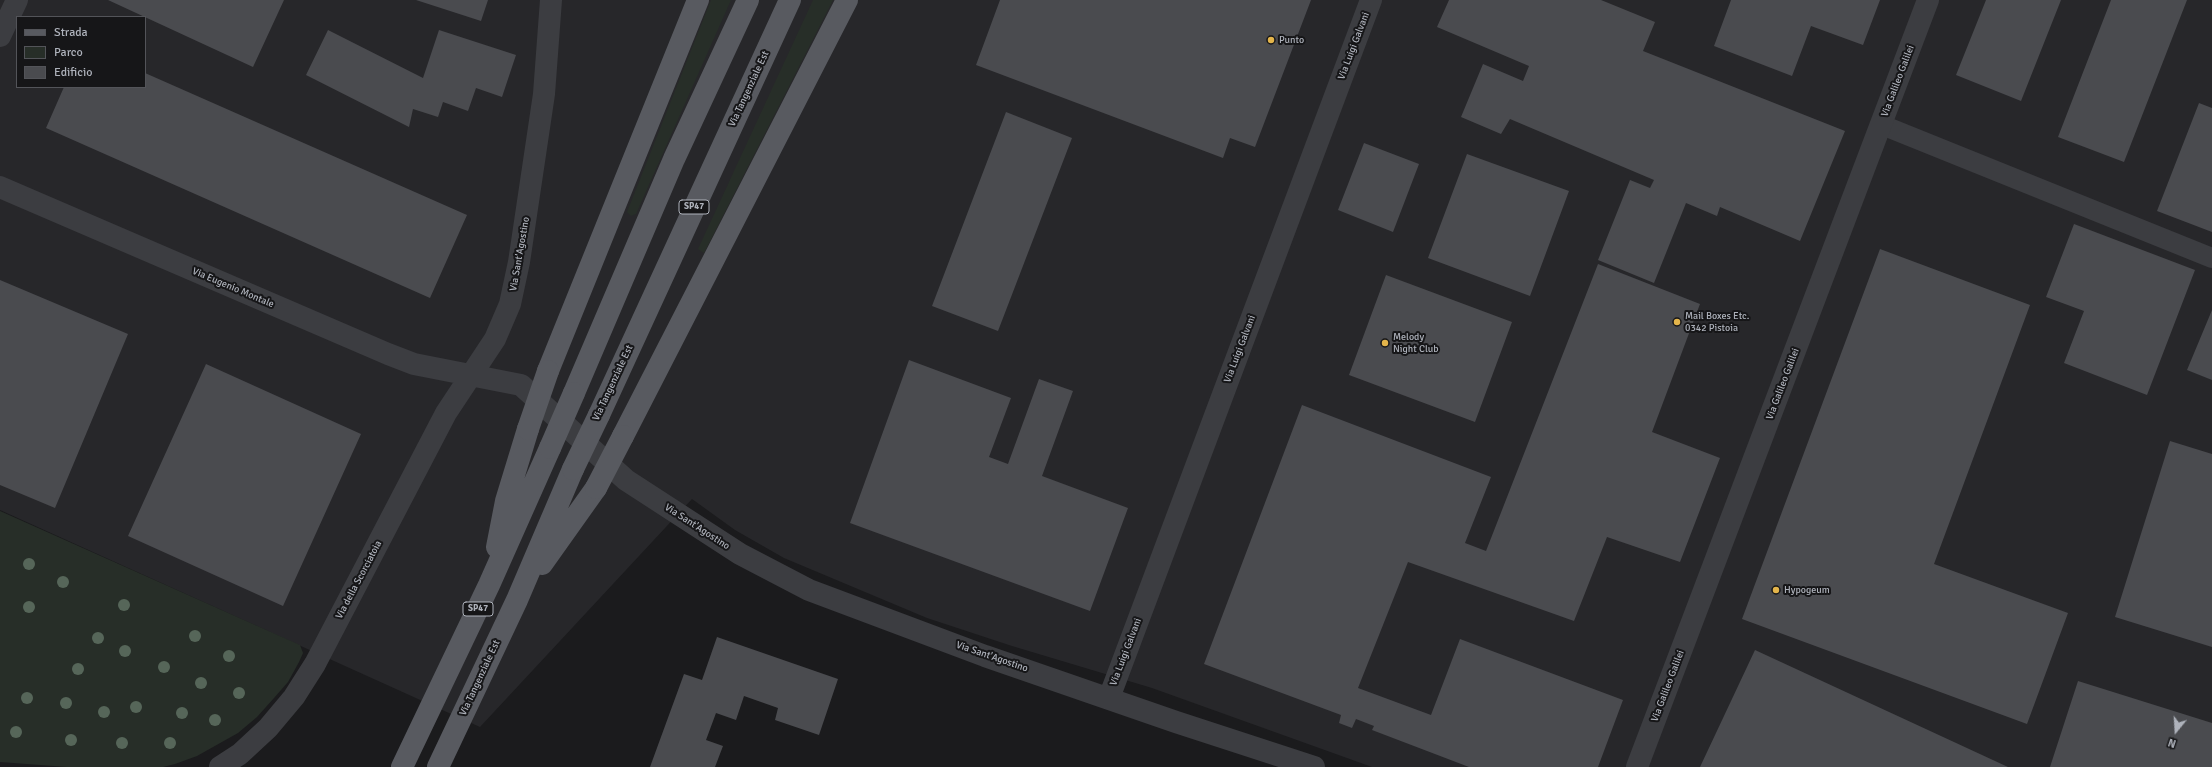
<!DOCTYPE html>
<style>
body{margin:0}
#map{position:relative;width:2212px;height:767px;overflow:hidden;background:#1b1b1d;font-family:Signika,sans-serif}
canvas{display:block}
.legend{position:absolute;left:16px;top:16px;width:130px;height:72px;box-sizing:border-box;background:#161618;border:1px solid #535459;margin:0;padding:5px 7px;list-style:none;font-size:12px;color:#aeb2bb}
.legend li{display:flex;align-items:center;gap:8px;height:20px}
.legend b{width:20px;border:1px solid #535459}
.north{position:absolute;left:2156px;top:711px;width:40px;height:40px;-webkit-text-stroke:3px #161618;paint-order:stroke;rotate:198deg;font-size:11px;font-weight:700;line-height:16px;text-align:center;color:#aeb2bb}
.north::after{content:'';display:block;margin:auto;width:14px;height:18px;background:#aeb2bb;clip-path:polygon(50% 0,100% 100%,50% 72%,0 100%)}
</style>
<div id="map">
<canvas width="2212" height="767"></canvas>
<ul class="legend">
<li><b style="height:5px;background:#585a60"></b>Strada</li>
<li><b style="height:11px;background:#272e28"></b>Parco</li>
<li><b style="height:11px;background:#4a4b4f"></b>Edificio</li>
</ul>
<div class="north">N</div>
</div>
<script>
const ctx = document.querySelector('canvas').getContext('2d');
ctx.lineJoin = 'round';
function paint(path, color) { ctx.fillStyle = color; ctx.fill(path, 'evenodd'); }
const poly = rows => new Path2D(rows.map(r => 'M' + r).join(''));
function strokePath(path, color, width, dash) { ctx.strokeStyle = color; ctx.lineWidth = width; ctx.lineCap = dash ? 'butt' : 'round'; ctx.setLineDash(dash || []); ctx.stroke(path); }
function write(font, color, halo, rows, align = 'center') {
  ctx.font = font + ' Signika,sans-serif'; ctx.lineWidth = 4; ctx.setLineDash([]); ctx.textBaseline = 'middle'; ctx.strokeStyle = halo; ctx.fillStyle = color; for (const [text, x, y, turn = 0] of rows) {
    ctx.save(); ctx.translate(x, y); ctx.rotate((+turn || 0) * Math.PI / 180); ctx.textAlign = isNaN(turn) ? turn : align; if (halo) ctx.strokeText(text, 0, 0); ctx.fillText(text, 0, 0); ctx.restore();
  }
}
const built = poly([
 [0,0,2212,0,2212,767,1372,767,1152,688,1012,646,927,618,784,558,735,530,692,499,480,727,0,510],
 [17,17,145,17,145,87,17,87]
]);
const green = poly([
 [711,0,731,0,636,214,631,216,627,212],
 [813,0,833,0,704,253,698,249],
 [0,511,300,645,303,653,299,662,288,682,274,698,257,717,238,733,197,756,175,764,163,767,67,767,0,762]
]);
const building = poly([
 [108,0,284,0,253,67],
 [416,0,488,0,481,21],
 [1000,0,1311,0,1255,147,1230,138,1223,158,976,65],
 [1449,0,1601,0,1655,22,1643,51,1845,131,1800,241,1720,207,1717,216,1686,203,1654,283,1598,260,1630,180,1650,188,1654,180,1510,119,1501,134,1461,117,1483,64,1523,81,1529,66,1437,27],
 [1731,0,1880,0,1863,45,1811,26,1792,76,1714,46],
 [1986,0,2061,0,2021,101,1956,75],
 [2111,0,2187,0,2124,162,2058,137],
 [328,30,423,78,439,30,516,55,502,97,476,88,468,111,443,102,438,117,413,109,409,127,306,75],
 [145,73,467,215,430,298,46,128,64,87,145,87],
 [2199,103,2212,108,2212,232,2157,211],
 [1006,112,1072,138,998,331,932,306],
 [1364,143,1419,164,1393,232,1338,210],
 [1467,154,1569,191,1530,296,1428,258],
 [2074,224,2195,270,2147,395,2064,363,2084,311,2046,297],
 [1880,249,2030,305,1934,564,2068,613,2027,724,1742,619],
 [1598,264,1700,304,1652,432,1720,458,1680,562,1607,537,1574,621,1408,562,1358,688,1431,715,1460,639,1623,700,1598,767,1469,767,1372,730,1374,726,1356,719,1352,728,1339,723,1341,715,1204,664,1302,405,1491,477,1465,543,1486,551],
 [1386,275,1512,322,1475,422,1349,375],
 [0,280,128,334,55,508,0,485],
 [2212,310,2212,380,2187,370],
 [909,360,1011,398,989,457,1008,464,1039,379,1073,391,1042,476,1128,508,1090,611,850,523],
 [206,364,361,434,283,606,128,536],
 [2170,441,2212,454,2212,647,2115,617],
 [717,637,838,679,819,735,775,720,778,708,744,696,736,720,716,713,706,740,723,746,715,767,650,767,684,674,702,680],
 [1755,650,2008,767,1700,767],
 [2078,681,2212,723,2212,767,2050,767]
]);
const service = poly([
 [1882,125,2212,258]
]);
const minor = poly([
 [0,36,17,0],
 [0,187,388,354,414,364,521,385,626,480,740,554,809,590,985,656,1176,722,1314,767],
 [1109,698,1371,0],
 [220,767,240,754,268,728,294,697,315,664,446,413,495,339,510,304,519,262,544,94,551,0],
 [1637,767,1928,0]
]);
const primary = poly([
 [548,371,698,0],
 [574,393,674,159,748,0],
 [599,415,790,0],
 [623,436,847,0],
 [497,547,506,501,528,429],
 [542,564,596,488],
 [402,767,489,585,550,448],
 [438,767,517,600,573,469]
]);
const primaryBridge = poly([
 [528,429,548,371],
 [550,448,574,393],
 [573,469,599,415],
 [596,488,623,436]
]);
const trees = [
 [29,564],
 [63,582],
 [124,605],
 [29,607],
 [195,636],
 [98,638],
 [125,651],
 [229,656],
 [164,667],
 [78,669],
 [201,683],
 [239,693],
 [27,698],
 [66,703],
 [136,707],
 [104,712],
 [182,713],
 [215,720],
 [16,732],
 [71,740],
 [122,743],
 [170,743]
];
const markers = [
 [1271,40,4,"#e4b54b"],
 [1677,322,4,"#e4b54b"],
 [1385,343,4,"#e4b54b"],
 [1776,590,4,"#e4b54b"]
];
const shields = [
 [694,207,30],
 [478,609,30]
];
const shieldNames = [
 ["SP47",694,207],
 ["SP47",478,609]
];
const poiNames = [
 ["Punto",1279,40],
 ["Mail Boxes Etc.",1685,316],
 ["0342 Pistoia",1685,328],
 ["Melody",1393,337],
 ["Night Club",1393,349],
 ["Hypogeum",1784,590]
];
const streetNames = [
 ["Via Luigi Galvani",1354,46,-69],
 ["Via Galileo Galilei",1898,81,-69],
 ["Via Tangenziale Est",749,89,-65],
 ["Via Sant'Agostino",520,254,-80],
 ["Via Eugenio Montale",233,288,23],
 ["Via Luigi Galvani",1240,349,-69],
 ["Via Tangenziale Est",613,383,-65],
 ["Via Galileo Galilei",1783,384,-69],
 ["Via Sant'Agostino",697,527,33],
 ["Via della Scorciatoia",359,580,-62],
 ["Via Luigi Galvani",1126,652,-69],
 ["Via Sant'Agostino",992,657,19],
 ["Via Tangenziale Est",480,678,-65],
 ["Via Galileo Galilei",1668,686,-69]
];
paint(built, '#27272a');
paint(green, '#272e28');
paint(building, '#4a4b4f');
strokePath(service, '#3c3d41', 20);
strokePath(minor, '#3c3d41', 22);
strokePath(primary, '#585a60', 22);
strokePath(primaryBridge, '#585a60', 22);
ctx.fillStyle = '#566659';
for (const [x, y] of trees) { ctx.beginPath(); ctx.arc(x, y, 6, 0, 2 * Math.PI); ctx.fill(); }
for (const [x, y, r, color] of markers) { const dot = new Path2D(); dot.arc(x, y, r, 0, 2 * Math.PI); ctx.fillStyle = color; ctx.fill(dot); strokePath(dot, '#161618', 1.5); }
for (const [x, y, w] of shields) { const box = new Path2D(); box.roundRect(x - w / 2, y - 7, w, 14, 3); ctx.fillStyle = '#161618'; ctx.fill(box); strokePath(box, '#aeb2bb', 1); }
write('bold 9px', '#aeb2bb', null, shieldNames);
write('10px', '#aeb2bb', '#161618', poiNames, 'left');
write('10px', '#aeb2bb', '#161618', streetNames);
</script>
